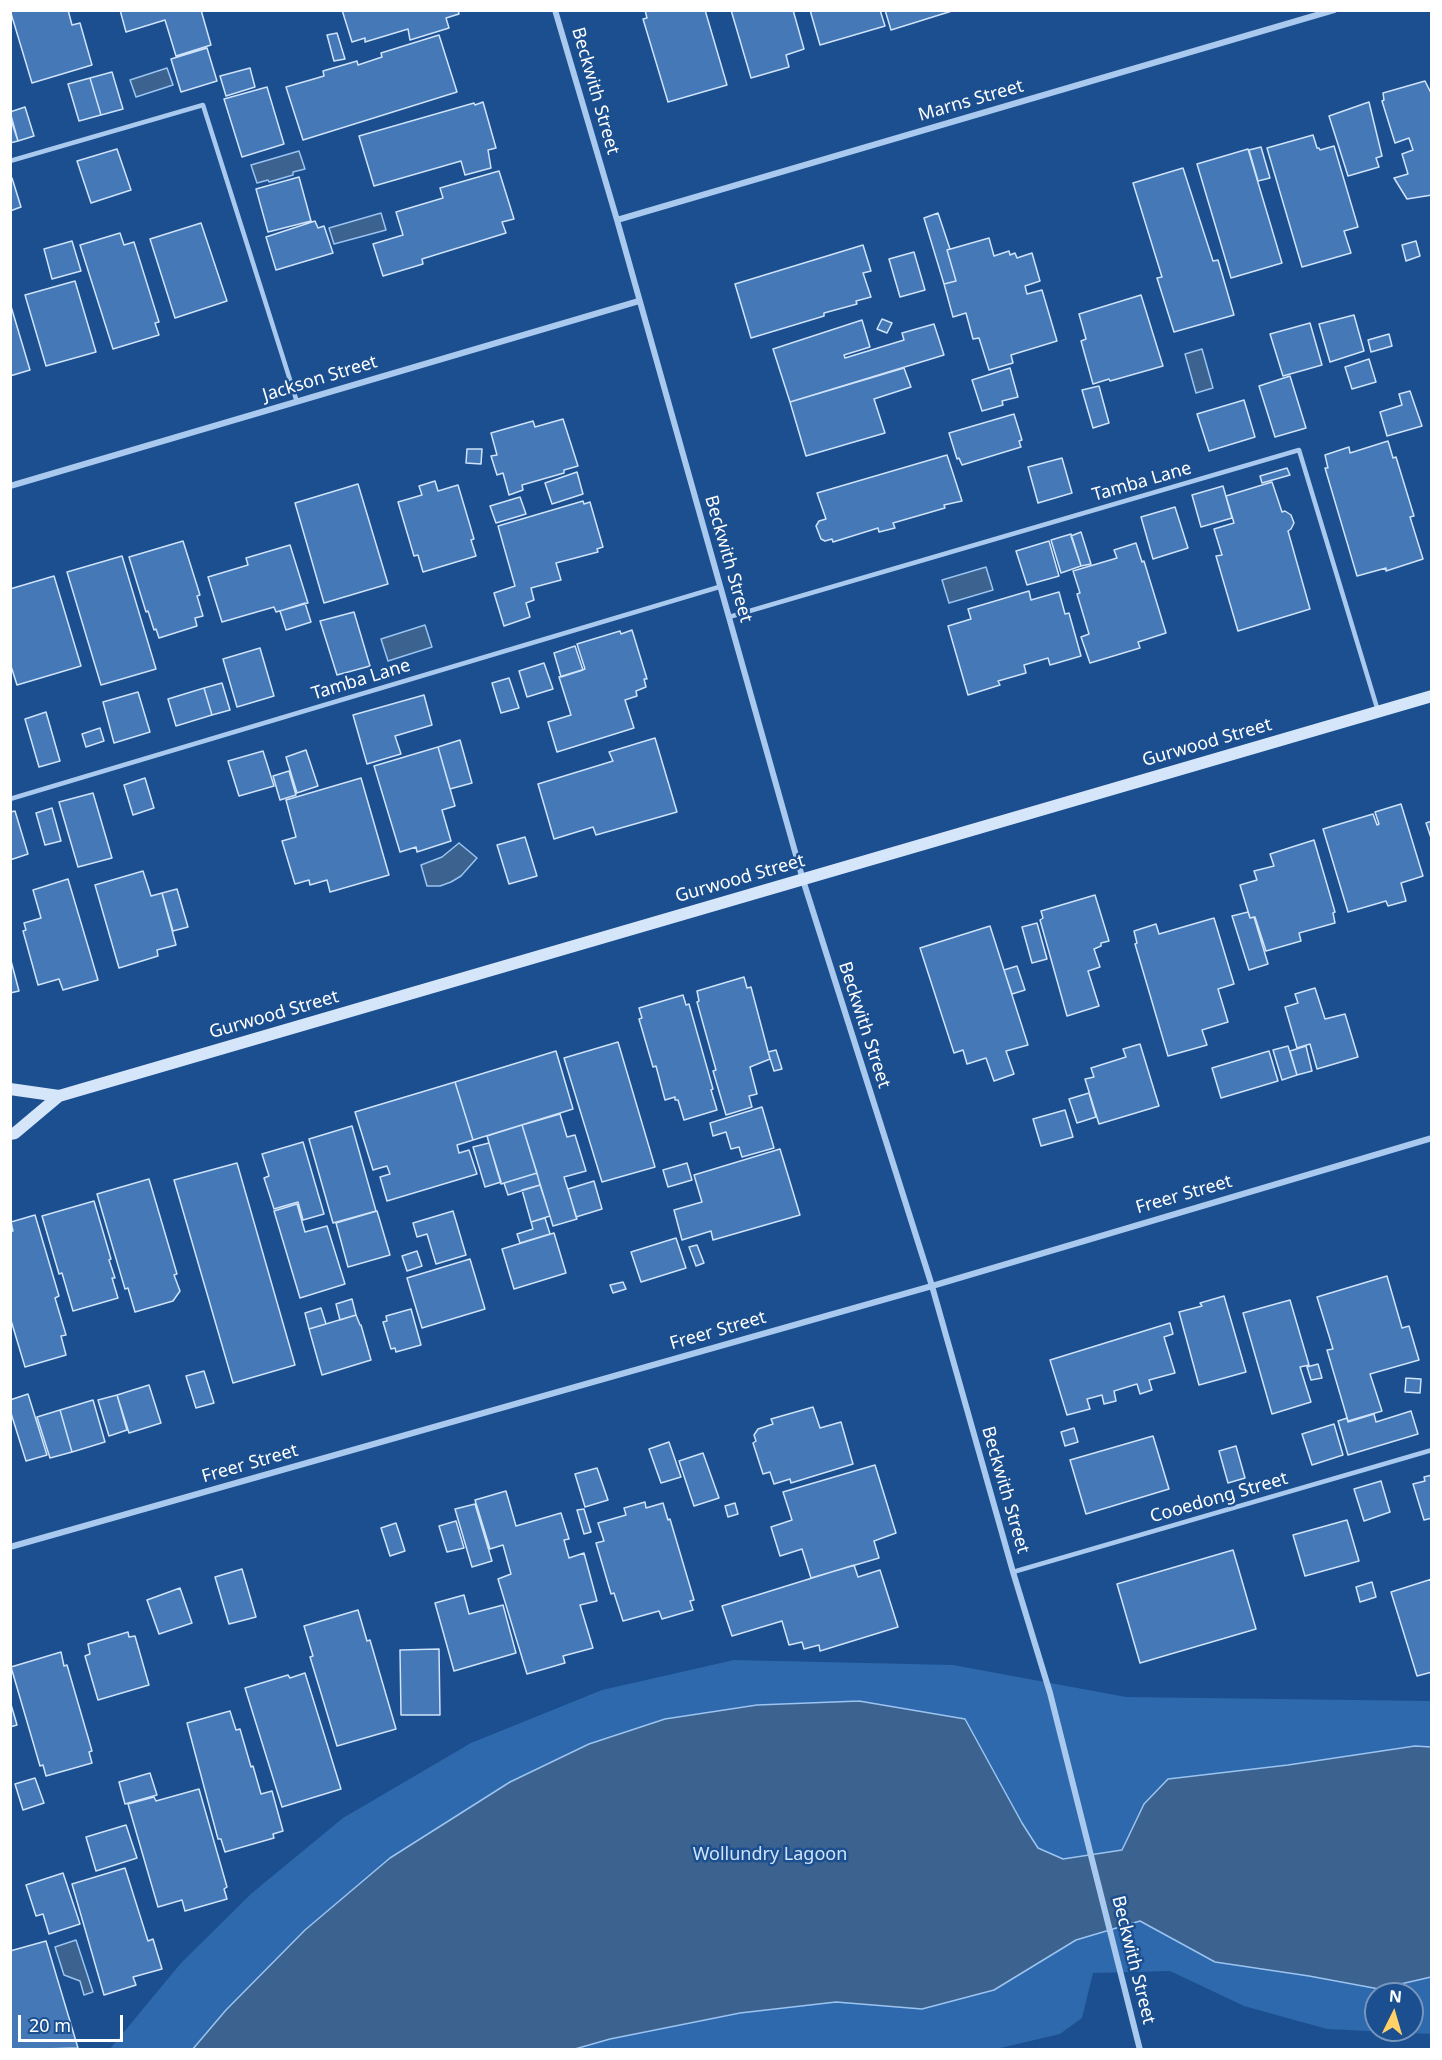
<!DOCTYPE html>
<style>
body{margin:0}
#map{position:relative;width:1442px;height:2060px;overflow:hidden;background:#1b4f8f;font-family:"Noto Sans",sans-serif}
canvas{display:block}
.frame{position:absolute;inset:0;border:12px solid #fff;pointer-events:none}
.north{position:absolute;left:1364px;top:1982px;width:60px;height:60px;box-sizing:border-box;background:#1b4f8f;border:2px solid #7695bc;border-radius:50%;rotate:5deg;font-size:16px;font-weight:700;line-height:24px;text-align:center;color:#fff}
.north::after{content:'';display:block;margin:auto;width:21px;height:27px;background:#ffd166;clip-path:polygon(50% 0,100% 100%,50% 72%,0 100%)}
.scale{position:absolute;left:18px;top:2015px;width:105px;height:27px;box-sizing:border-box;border:3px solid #fff;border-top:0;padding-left:8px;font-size:18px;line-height:21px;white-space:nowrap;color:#fff;-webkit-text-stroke:4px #1b4f8f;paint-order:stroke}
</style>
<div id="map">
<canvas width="1442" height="2060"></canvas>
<div class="frame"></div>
<div class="north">N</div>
<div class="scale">20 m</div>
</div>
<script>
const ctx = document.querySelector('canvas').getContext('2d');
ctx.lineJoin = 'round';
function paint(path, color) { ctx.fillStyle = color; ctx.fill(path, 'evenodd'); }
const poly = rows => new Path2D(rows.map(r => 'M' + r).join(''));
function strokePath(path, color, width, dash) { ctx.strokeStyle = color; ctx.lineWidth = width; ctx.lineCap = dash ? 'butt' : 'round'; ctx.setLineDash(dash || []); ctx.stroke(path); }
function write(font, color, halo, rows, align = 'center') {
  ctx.font = font + ' "Noto Sans",sans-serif'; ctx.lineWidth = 5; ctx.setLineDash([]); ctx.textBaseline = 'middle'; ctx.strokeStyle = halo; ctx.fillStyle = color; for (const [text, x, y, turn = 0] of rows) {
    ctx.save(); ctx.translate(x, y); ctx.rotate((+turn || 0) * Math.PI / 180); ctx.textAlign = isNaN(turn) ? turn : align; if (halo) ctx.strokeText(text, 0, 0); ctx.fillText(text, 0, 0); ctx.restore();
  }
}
const green = poly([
 [734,1660,953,1665,1126,1697,1431,1701,1431,2034,1327,2029,1244,2006,1170,1971,1093,1973,1082,2018,1060,2034,996,2049,109,2050,181,1963,252,1893,343,1818,471,1743,602,1690],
 [1376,1994,1412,1994,1412,2030,1376,2030]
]);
const water = poly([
 [167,68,173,85,136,97,130,80,167,68],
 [299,151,305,169,293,172,293,175,269,182,268,180,257,183,251,165,299,151],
 [381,213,386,230,334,244,329,228,381,213],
 [1202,349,1213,388,1196,393,1185,354,1202,349],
 [986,567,993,590,949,603,942,580,986,567],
 [425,625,432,647,388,661,381,639,425,625],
 [459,843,477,858,461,876,451,882,440,886,427,886,421,865,442,857,459,843],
 [859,1701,965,1719,1022,1823,1038,1848,1063,1859,1122,1850,1144,1804,1168,1779,1288,1765,1415,1746,1431,1747,1431,1977,1379,1989,1309,1976,1215,1962,1140,1921,1076,1940,994,1990,922,2009,836,2002,740,2013,610,2039,575,2049,192,2050,226,2010,305,1930,390,1858,510,1782,589,1744,665,1719,757,1705,859,1701],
 [76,1940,93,1992,84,1995,80,1981,64,1975,55,1947,76,1940]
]);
const building = poly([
 [10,10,68,10,72,25,80,23,92,65,32,83,10,10],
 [120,10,201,10,211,45,176,56,165,20,126,32,120,10],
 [342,10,458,10,459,14,446,18,449,28,410,40,408,29,365,42,365,38,352,42,342,10],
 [645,10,705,10,727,85,668,102,643,19,647,18,645,10],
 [731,10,793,10,804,49,786,55,789,67,751,78,731,10],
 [810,10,880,10,885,26,820,45,810,10],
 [885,10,952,10,952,11,891,30,885,10],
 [337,33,345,59,334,61,327,35,337,33],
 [439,35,457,92,303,140,286,87,324,76,323,71,357,61,358,65,382,57,381,53,439,35],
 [207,48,217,81,181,92,171,59,207,48],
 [250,68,255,87,226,96,220,76,250,68],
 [112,72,123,109,101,115,90,78,112,72],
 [90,78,101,115,79,121,68,84,90,78],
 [1425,81,1432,95,1432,195,1407,199,1394,178,1408,174,1402,154,1413,150,1409,138,1395,143,1382,101,1384,100,1383,93,1425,81],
 [267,87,284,144,242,157,224,99,267,87],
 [483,102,496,148,488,150,491,168,465,175,461,161,374,186,359,136,474,103,475,105,483,102],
 [1369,102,1382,156,1376,158,1379,167,1348,176,1329,116,1369,102],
 [25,107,34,136,18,141,10,112,25,107],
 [10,117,18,141,10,143,10,117],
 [1313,135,1317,148,1319,148,1320,150,1334,146,1358,227,1344,231,1351,253,1302,267,1267,148,1313,135],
 [1261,147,1270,178,1258,181,1249,150,1261,147],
 [117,149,131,190,91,203,77,161,117,149],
 [1248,149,1282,263,1231,278,1197,164,1248,149],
 [1183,168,1213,261,1218,260,1234,315,1174,332,1157,278,1162,277,1133,183,1183,168],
 [499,171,514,219,502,222,506,233,422,259,423,264,383,276,373,244,403,235,396,212,443,198,440,188,499,171],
 [299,177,311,221,268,232,256,189,299,177],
 [12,178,21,207,10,211,10,179,12,178],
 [938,213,950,249,947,250,956,281,944,284,924,218,938,213],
 [315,221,318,228,324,226,333,253,276,270,266,237,315,221],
 [201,223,227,301,175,318,150,239,201,223],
 [120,233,124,245,134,242,159,322,155,323,159,335,113,349,80,245,120,233],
 [989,238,994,256,1009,251,1010,255,1015,253,1017,258,1032,253,1040,281,1025,286,1027,294,1042,290,1057,341,1011,355,1013,363,989,370,979,338,973,339,966,313,953,317,944,284,956,281,947,250,989,238],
 [72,241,81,271,52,279,44,249,72,241],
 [1416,241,1420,256,1406,261,1402,245,1416,241],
 [863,245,871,271,863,273,871,297,856,301,857,304,824,313,824,316,751,338,735,284,863,245],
 [914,252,925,290,900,297,889,259,914,252],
 [75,281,96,352,46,366,25,295,75,281],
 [1141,295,1163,366,1110,381,1109,379,1093,384,1081,341,1086,339,1079,314,1141,295],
 [10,303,30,370,10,376,10,303],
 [1354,315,1364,351,1330,362,1319,324,1354,315],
 [882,319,892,323,887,333,877,329,882,319],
 [862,320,870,347,844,355,845,358,904,340,902,333,934,324,944,355,790,402,773,349,862,320],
 [1310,323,1322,365,1283,376,1270,334,1310,323],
 [1389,334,1392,346,1371,352,1368,340,1389,334],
 [1369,359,1376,382,1352,389,1345,367,1369,359],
 [904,368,911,387,874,399,885,433,806,456,790,402,904,368],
 [1010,368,1018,397,1002,401,1003,405,982,411,972,380,1010,368],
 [1290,376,1306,428,1275,437,1259,386,1290,376],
 [1099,386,1109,423,1093,428,1082,390,1099,386],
 [1410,391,1422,426,1387,436,1380,412,1402,405,1399,394,1410,391],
 [1244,400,1255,437,1209,451,1197,414,1244,400],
 [1014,414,1022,440,1019,441,1021,447,962,465,959,458,957,459,949,433,1014,414],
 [563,419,578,466,564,470,564,473,522,485,523,490,509,495,503,473,497,475,491,456,497,455,491,433,533,421,535,427,563,419],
 [1388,441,1393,458,1396,457,1414,516,1410,517,1423,559,1386,571,1386,568,1357,576,1325,468,1328,468,1325,455,1349,447,1350,453,1388,441],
 [467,449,482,449,481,464,466,463,467,449],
 [947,455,962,501,944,505,945,508,893,523,895,528,879,532,878,528,833,542,832,539,825,541,821,539,816,526,819,521,826,519,817,493,947,455],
 [1062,458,1072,493,1038,503,1028,467,1062,458],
 [1287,468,1290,475,1262,483,1260,476,1287,468],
 [577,472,583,494,552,504,545,483,577,472],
 [435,481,438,491,458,485,474,539,471,540,476,556,423,572,418,555,414,556,398,502,422,495,419,486,435,481],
 [1272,482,1282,512,1285,511,1291,515,1294,523,1291,529,1288,531,1310,609,1238,631,1216,556,1222,555,1214,529,1234,523,1226,496,1272,482],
 [358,484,388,584,324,603,295,503,358,484],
 [1223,486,1232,518,1201,527,1192,495,1223,486],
 [520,497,526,514,496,523,490,506,520,497],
 [583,501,584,504,590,502,603,547,597,549,598,552,556,563,561,580,531,588,534,600,526,603,530,617,504,626,494,593,515,586,498,526,583,501],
 [1175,507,1188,548,1153,559,1141,517,1175,507],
 [1081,532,1091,564,1081,566,1071,536,1081,532],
 [1071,534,1081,566,1061,573,1051,540,1071,534],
 [183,541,200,595,197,596,203,616,195,618,197,626,159,638,156,629,154,630,148,611,146,612,129,557,183,541],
 [1049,541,1059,576,1027,585,1016,551,1049,541],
 [1136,543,1142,562,1144,561,1166,633,1138,642,1140,648,1090,663,1081,637,1089,634,1077,594,1080,593,1073,571,1117,558,1114,550,1136,543],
 [290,545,308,603,276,612,274,607,222,622,208,577,248,565,246,558,290,545],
 [122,556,156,669,101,685,67,572,122,556],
 [54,576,81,666,17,685,10,663,10,589,54,576],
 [1029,591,1031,600,1059,592,1065,614,1069,613,1081,656,1050,665,1048,658,1024,665,1026,673,998,681,1000,685,968,695,948,626,971,619,968,609,1029,591],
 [305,603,311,622,286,630,280,611,305,603],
 [354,612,370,666,337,675,320,621,354,612],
 [632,630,647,679,644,679,646,687,636,691,637,696,625,700,634,728,557,752,548,722,571,715,559,677,585,669,577,644,620,631,621,634,632,630],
 [575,646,583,670,561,677,554,653,575,646],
 [260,648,274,696,237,707,223,659,260,648],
 [544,663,553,689,527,697,519,671,544,663],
 [509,678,519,708,501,713,492,683,509,678],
 [222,683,230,710,212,715,204,688,222,683],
 [204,688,212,715,176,726,168,699,204,688],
 [138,692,150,732,114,743,103,702,138,692],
 [424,695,432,725,395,736,401,754,367,764,353,715,424,695],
 [46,712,60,761,39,767,25,719,46,712],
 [100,728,104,741,86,747,82,734,100,728],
 [655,738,677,812,596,835,593,827,554,839,538,784,613,761,609,752,655,738],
 [460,740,472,783,450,789,438,747,460,740],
 [438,747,455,806,442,810,451,841,417,852,416,847,400,852,374,766,438,747],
 [306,750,318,786,297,793,286,757,306,750],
 [263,751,274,786,239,796,228,761,263,751],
 [289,771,296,795,280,800,273,776,289,771],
 [145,778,154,808,133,815,124,785,145,778],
 [361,778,389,875,330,892,327,880,310,885,309,880,295,884,282,841,296,837,286,800,361,778],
 [93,793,112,858,78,867,59,802,93,793],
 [1401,804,1423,876,1401,883,1406,901,1388,906,1386,901,1348,912,1323,829,1373,814,1377,825,1379,824,1375,812,1401,804],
 [52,808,61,841,45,845,36,813,52,808],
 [15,811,28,854,10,860,10,812,15,811],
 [1432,821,1432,841,1426,823,1432,821],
 [525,837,537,876,509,884,497,845,525,837],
 [1314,840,1335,912,1333,913,1335,923,1299,933,1301,941,1266,951,1255,917,1250,918,1240,885,1257,880,1254,871,1274,866,1270,854,1314,840],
 [143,871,151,896,162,893,176,945,157,950,158,956,119,968,95,885,143,871],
 [68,879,98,980,63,990,59,979,38,985,23,931,26,930,24,923,41,918,33,890,68,879],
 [177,889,188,927,173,931,162,893,177,889],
 [1095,895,1109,941,1101,943,1101,946,1094,949,1100,967,1088,971,1099,1006,1067,1016,1040,920,1043,918,1041,911,1095,895],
 [1248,912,1250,918,1254,917,1268,964,1249,970,1232,916,1248,912],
 [1214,918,1234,984,1218,989,1228,1022,1202,1030,1207,1045,1168,1056,1135,944,1137,943,1134,931,1156,924,1159,934,1214,918],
 [1037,923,1047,959,1032,963,1022,927,1037,923],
 [990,926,1028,1045,1006,1051,1014,1074,994,1081,986,1058,967,1064,963,1050,954,1053,920,948,990,926],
 [10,957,19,991,10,993,10,957],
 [1017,966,1025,990,1012,994,1004,970,1017,966],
 [744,977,747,988,751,987,770,1059,750,1067,757,1094,749,1096,752,1107,726,1115,713,1071,716,1070,697,1002,699,1001,697,991,744,977],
 [1315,988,1325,1019,1345,1014,1358,1057,1317,1069,1310,1044,1297,1048,1285,1007,1298,1003,1295,994,1315,988],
 [683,995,686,1005,689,1004,713,1089,711,1090,717,1110,684,1120,678,1100,675,1100,675,1097,665,1100,656,1066,653,1067,639,1019,642,1018,639,1008,683,995],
 [618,1042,655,1167,602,1182,564,1058,618,1042],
 [1140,1044,1159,1106,1099,1124,1085,1079,1094,1077,1091,1068,1126,1057,1123,1049,1140,1044],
 [1288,1046,1297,1075,1282,1080,1273,1050,1288,1046],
 [1306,1046,1312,1071,1297,1075,1290,1051,1306,1046],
 [776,1050,782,1069,774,1071,768,1052,776,1050],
 [556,1051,573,1109,473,1140,455,1082,556,1051],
 [1269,1051,1278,1081,1221,1098,1212,1068,1269,1051],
 [455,1082,473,1140,457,1145,459,1153,469,1150,477,1174,387,1201,380,1177,390,1174,387,1166,373,1170,355,1112,455,1082],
 [1089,1093,1096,1117,1077,1123,1069,1099,1089,1093],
 [762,1107,774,1148,742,1157,739,1147,731,1149,726,1132,713,1136,710,1123,762,1107],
 [1065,1110,1073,1137,1041,1146,1033,1119,1065,1110],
 [560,1114,567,1137,575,1135,586,1171,564,1177,577,1219,553,1226,522,1125,560,1114],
 [522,1125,537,1173,501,1184,487,1136,522,1125],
 [352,1126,376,1211,333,1223,309,1139,352,1126],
 [303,1142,324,1214,303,1220,298,1202,274,1209,264,1178,269,1176,262,1154,303,1142],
 [489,1143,501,1182,485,1187,473,1147,489,1143],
 [780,1149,800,1215,713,1240,711,1231,682,1240,674,1210,702,1202,694,1175,780,1149],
 [237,1163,295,1365,233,1383,174,1180,237,1163],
 [687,1163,692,1180,668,1187,663,1170,687,1163],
 [537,1173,540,1185,508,1195,504,1183,537,1173],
 [149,1179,177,1274,174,1275,180,1291,173,1301,135,1312,128,1288,125,1289,97,1194,149,1179],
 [594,1181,602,1209,576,1217,568,1189,594,1181],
 [540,1185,550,1216,531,1222,522,1190,540,1185],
 [94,1201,111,1259,109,1260,115,1278,112,1278,118,1298,73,1311,62,1273,59,1274,42,1216,94,1201],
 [297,1204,305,1232,327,1226,345,1284,300,1298,274,1211,297,1204],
 [377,1211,390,1255,348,1267,336,1223,377,1211],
 [453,1211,466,1255,436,1264,427,1234,417,1237,413,1223,453,1211],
 [35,1215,59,1296,55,1298,66,1335,61,1336,66,1355,25,1367,10,1317,10,1232,13,1231,11,1222,35,1215],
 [545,1218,550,1234,520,1243,517,1234,533,1229,531,1222,545,1218],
 [554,1233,566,1273,514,1289,502,1249,554,1233],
 [676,1238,686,1268,641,1282,631,1252,676,1238],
 [697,1245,704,1263,696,1266,689,1247,697,1245],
 [417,1251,422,1266,407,1271,402,1256,417,1251],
 [470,1259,485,1309,422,1328,407,1278,470,1259],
 [1387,1276,1402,1328,1409,1326,1419,1360,1370,1374,1382,1411,1348,1421,1327,1350,1333,1349,1317,1297,1387,1276],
 [623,1282,626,1289,613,1293,610,1285,623,1282],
 [1224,1296,1246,1372,1199,1385,1179,1312,1202,1306,1200,1303,1224,1296],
 [352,1299,356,1315,340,1320,336,1304,352,1299],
 [1290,1300,1309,1365,1300,1367,1311,1402,1272,1414,1243,1313,1290,1300],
 [321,1308,326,1324,309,1329,305,1313,321,1308],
 [411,1309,421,1345,396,1352,395,1348,391,1349,383,1322,387,1321,386,1316,411,1309],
 [356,1315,360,1325,361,1325,371,1360,322,1375,309,1329,356,1315],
 [1170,1323,1173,1334,1164,1337,1175,1373,1149,1380,1152,1390,1140,1394,1137,1384,1114,1391,1116,1401,1104,1404,1102,1395,1087,1399,1090,1409,1067,1415,1050,1360,1170,1323],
 [1318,1364,1322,1378,1311,1380,1307,1367,1318,1364],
 [204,1371,214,1403,196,1408,186,1376,204,1371],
 [1406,1378,1421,1379,1420,1393,1405,1392,1406,1378],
 [149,1385,161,1423,129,1433,117,1395,149,1385],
 [28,1394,47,1455,26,1461,10,1410,10,1400,28,1394],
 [117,1395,127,1430,109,1436,98,1400,117,1395],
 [93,1400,105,1442,72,1452,60,1410,93,1400],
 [813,1407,820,1428,841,1422,853,1464,791,1483,790,1479,774,1484,770,1472,763,1474,753,1443,756,1441,754,1435,758,1429,773,1424,771,1419,813,1407],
 [60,1410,72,1452,50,1458,37,1417,60,1410],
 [1411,1411,1418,1434,1348,1455,1338,1421,1347,1418,1348,1422,1374,1414,1376,1422,1411,1411],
 [1334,1424,1343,1455,1312,1465,1302,1434,1334,1424],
 [1074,1428,1078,1442,1065,1446,1061,1432,1074,1428],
 [1153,1436,1169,1489,1086,1514,1070,1460,1153,1436],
 [669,1442,681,1477,661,1483,649,1449,669,1442],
 [1236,1446,1245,1478,1228,1483,1219,1451,1236,1446],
 [703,1453,719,1498,694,1506,679,1461,703,1453],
 [875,1465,896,1533,874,1541,879,1558,811,1578,802,1549,780,1556,771,1527,792,1520,783,1492,875,1465],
 [597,1468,608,1500,585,1507,575,1474,597,1468],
 [1432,1475,1432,1518,1424,1520,1413,1484,1425,1481,1424,1477,1432,1475],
 [1381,1481,1390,1512,1364,1521,1354,1489,1381,1481],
 [506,1491,516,1526,561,1513,569,1539,564,1540,569,1558,584,1553,597,1601,580,1605,593,1648,563,1656,565,1663,527,1674,498,1579,511,1574,503,1545,490,1549,475,1500,506,1491],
 [645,1502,646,1508,663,1503,668,1520,670,1519,694,1600,690,1601,693,1610,662,1619,659,1611,623,1621,614,1593,611,1594,596,1543,604,1541,598,1523,626,1515,624,1508,645,1502],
 [735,1503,738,1514,728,1517,725,1506,735,1503],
 [475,1504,492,1561,472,1567,455,1509,475,1504],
 [584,1509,591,1532,584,1534,577,1510,584,1509],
 [1347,1520,1359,1561,1305,1576,1293,1535,1347,1520],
 [456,1521,464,1548,447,1552,439,1526,456,1521],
 [396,1523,405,1551,390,1556,381,1528,396,1523],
 [1233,1550,1256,1629,1140,1663,1117,1584,1233,1550],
 [854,1565,858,1577,880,1570,898,1627,820,1651,819,1645,804,1649,802,1642,789,1645,782,1621,732,1636,722,1606,854,1565],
 [242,1569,256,1617,229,1624,215,1577,242,1569],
 [1432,1579,1432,1672,1417,1676,1391,1592,1432,1579],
 [1372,1582,1376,1597,1360,1602,1356,1587,1372,1582],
 [180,1588,192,1623,159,1634,147,1600,180,1588],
 [464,1595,469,1614,503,1605,516,1653,454,1671,435,1603,464,1595],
 [358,1610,367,1641,370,1640,396,1729,337,1746,310,1657,313,1656,304,1626,358,1610],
 [128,1632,129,1637,135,1636,149,1685,98,1700,85,1656,90,1654,88,1644,128,1632],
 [439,1649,440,1715,401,1715,400,1650,439,1649],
 [61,1652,64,1666,67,1665,92,1751,89,1752,92,1763,46,1776,43,1765,40,1766,11,1667,61,1652],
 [305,1673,341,1789,282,1807,245,1688,288,1675,290,1678,305,1673],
 [10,1701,17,1725,10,1727,10,1701],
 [230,1711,236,1730,240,1729,251,1767,253,1766,261,1794,272,1791,283,1831,273,1834,274,1838,225,1852,221,1839,218,1839,187,1723,230,1711],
 [150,1773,157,1795,125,1804,119,1782,150,1773],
 [35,1778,44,1803,23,1810,15,1784,35,1778],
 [199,1789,227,1887,224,1889,227,1899,185,1911,182,1900,158,1907,128,1804,154,1797,156,1801,199,1789],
 [126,1825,137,1858,96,1871,86,1837,126,1825],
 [125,1868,148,1941,153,1939,162,1969,133,1977,136,1985,104,1995,72,1884,125,1868],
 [63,1873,80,1924,49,1934,43,1914,36,1916,26,1885,63,1873],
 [46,1941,78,2048,10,2050,10,1951,46,1941]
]);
const lane = poly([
 [10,161,203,105,297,402],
 [729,617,1299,450,1378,711],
 [10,799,719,587],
 [1013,1572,1432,1450]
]);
const street = poly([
 [555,10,617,220,803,880,932,1286,1013,1572,1050,1693,1140,2050],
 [617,220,1334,10],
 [10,486,639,301],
 [10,1547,932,1286,1432,1138]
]);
const secondary = poly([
 [10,1089,59,1096],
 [10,1134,15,1133,59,1096,1432,696]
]);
const streetNames = [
 ["Beckwith Street",595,91,74],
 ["Marns Street",971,101,-16],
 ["Jackson Street",320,379,-17],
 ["Tamba Lane",1142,482,-16],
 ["Beckwith Street",728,559,74],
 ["Tamba Lane",361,680,-17],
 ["Gurwood Street",1207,743,-16],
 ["Gurwood Street",740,879,-16],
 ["Gurwood Street",274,1015,-16],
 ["Beckwith Street",864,1025,72],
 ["Freer Street",1184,1195,-16],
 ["Freer Street",718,1331,-16],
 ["Freer Street",250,1464,-16],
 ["Beckwith Street",1005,1490,74],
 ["Cooedong Street",1219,1498,-16],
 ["Beckwith Street",1133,1960,76]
];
const parkNames = [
 ["Wollundry Lagoon",770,1855]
];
paint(green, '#2e69ad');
paint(water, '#3c6290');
strokePath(water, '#9cc4f0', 1.5);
paint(building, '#4478b7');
strokePath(building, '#cfe3fa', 1.5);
strokePath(lane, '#a9c9ee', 4.5);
strokePath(street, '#a9c9ee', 6);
strokePath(secondary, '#d6e6fa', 12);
write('18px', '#fff', '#1b4f8f', streetNames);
write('18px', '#cfe3fa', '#1b4f8f', parkNames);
</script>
